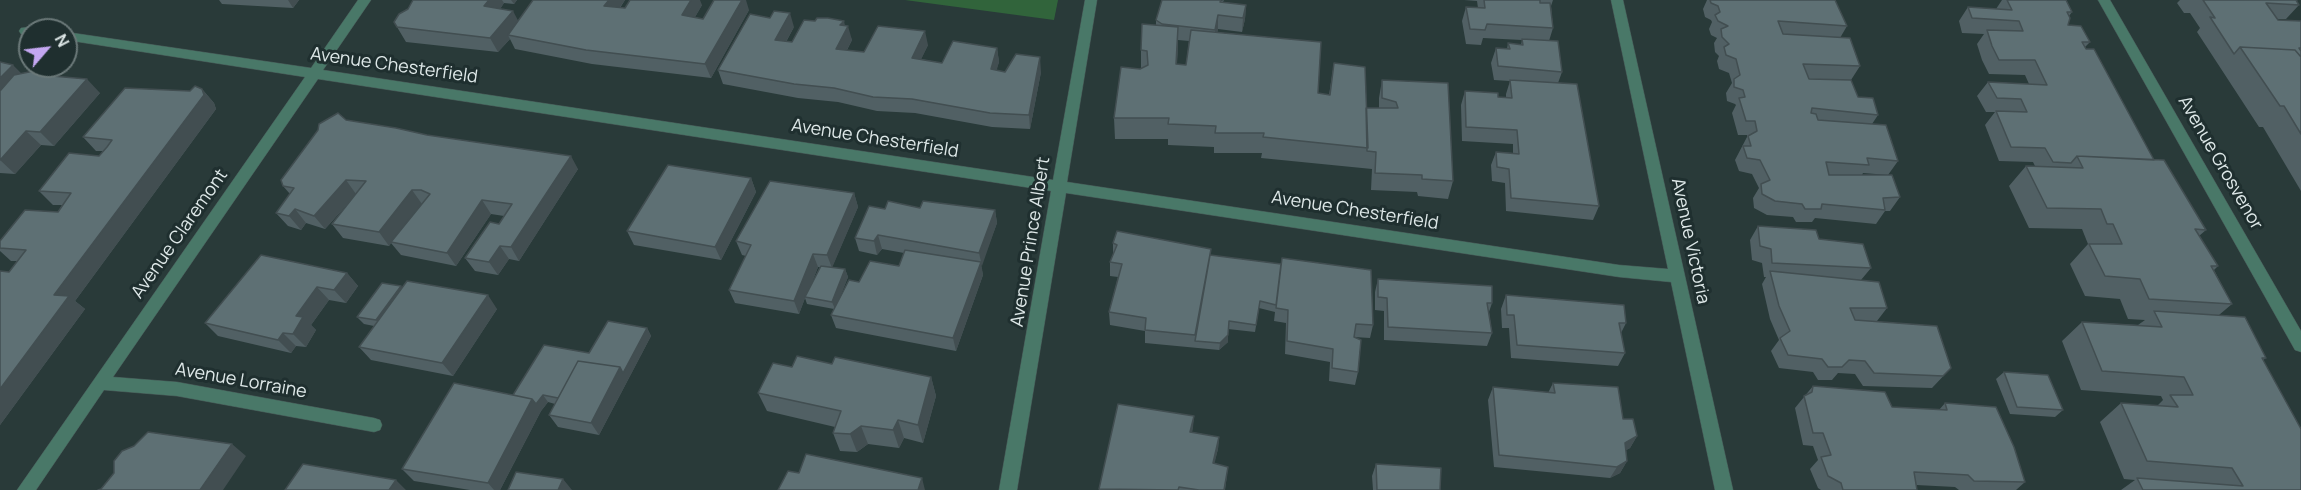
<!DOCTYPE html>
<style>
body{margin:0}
#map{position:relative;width:2301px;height:490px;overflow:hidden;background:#293a39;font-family:Manrope,sans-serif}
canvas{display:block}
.north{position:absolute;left:18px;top:18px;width:60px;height:60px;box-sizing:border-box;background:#1f2f2f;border:2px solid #6b7979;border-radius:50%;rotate:62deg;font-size:16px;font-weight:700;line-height:24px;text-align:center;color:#dee8e8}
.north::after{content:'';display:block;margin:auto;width:21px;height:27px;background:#c4a7f1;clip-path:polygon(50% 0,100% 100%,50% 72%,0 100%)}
</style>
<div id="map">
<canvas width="2301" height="490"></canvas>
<div class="north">N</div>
</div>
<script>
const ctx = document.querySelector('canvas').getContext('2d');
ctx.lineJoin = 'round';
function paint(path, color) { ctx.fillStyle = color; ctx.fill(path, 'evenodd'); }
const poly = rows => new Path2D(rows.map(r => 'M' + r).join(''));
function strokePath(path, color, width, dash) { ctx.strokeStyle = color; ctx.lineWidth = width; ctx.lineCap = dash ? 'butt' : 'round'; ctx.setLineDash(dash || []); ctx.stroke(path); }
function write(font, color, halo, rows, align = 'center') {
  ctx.font = font + ' Manrope,sans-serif'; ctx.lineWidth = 6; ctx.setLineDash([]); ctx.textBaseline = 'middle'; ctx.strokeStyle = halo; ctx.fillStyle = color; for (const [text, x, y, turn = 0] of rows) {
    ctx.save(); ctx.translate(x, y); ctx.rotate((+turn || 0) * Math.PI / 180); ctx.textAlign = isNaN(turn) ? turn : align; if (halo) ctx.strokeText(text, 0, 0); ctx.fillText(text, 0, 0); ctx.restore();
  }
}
const green = poly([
 [905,0,1058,0,1054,20]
]);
const minor = poly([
 [358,0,371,0,323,70,1053,180,1085,0,1097,0,1067,182,1619,265,1668,269,1611,0,1623,0,1733,490,1715,490,1671,282,1619,277,1066,193,1017,490,999,490,1051,191,318,79,113,377,177,382,374,418,380,420,382,425,380,430,374,432,177,396,104,390,36,490,17,490,305,77,66,40,66,32,311,68,358,0],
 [2098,0,2110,0,2301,331,2301,352,2295,350,2098,0],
 [30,27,36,30,30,30,30,35,21,34,19,31,21,28,30,27]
]);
const wall = poly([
 [219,0,299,0,293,8,222,4],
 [413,0,517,0,514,4,504,3,500,9,518,21,533,0,625,0,620,8,625,8,702,5,695,17,703,19,749,10,711,78,592,64,515,49,510,39,498,52,406,42,397,27],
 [1224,0,1223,2,1246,5,1245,19,1242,32,1218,29,1217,33,1318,93,1329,95,1334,63,1366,108,1379,108,1379,98,1382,80,1453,181,1448,199,1418,196,1417,192,1371,190,1372,169,1261,158,1262,153,1214,153,1214,147,1168,145,1168,139,1115,139,1114,118,1140,69,1141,68,1141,50,1156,25,1156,20],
 [1178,40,1189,41,1186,65,1177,64],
 [1464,0,1553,0,1551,6,1553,28,1549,41,1562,72,1558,83,1599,206,1593,220,1506,211,1505,183,1492,181,1491,165,1496,152,1513,153,1513,144,1462,141,1461,105,1465,91,1506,98,1506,94,1510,81,1494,80,1491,63,1496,48,1507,49,1508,43,1521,45,1522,40,1483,38,1481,45,1466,44,1462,21,1466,7,1478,8,1477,1],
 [1707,0,1835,0,1847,26,1840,38,1860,66,1851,80,1858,97,1878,115,1872,124,1898,161,1888,175,1863,173,1862,175,1900,197,1890,211,1885,211,1876,224,1815,218,1812,222,1796,222,1793,217,1767,215,1754,208,1753,198,1759,188,1752,174,1739,171,1735,160,1747,137,1747,135,1738,135,1732,113,1736,105,1735,104,1727,101,1726,93,1732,83,1729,73,1719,69,1717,61,1719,56,1715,52,1714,43,1717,38,1711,35,1709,29,1712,22,1711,20,1705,17,1703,9],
 [2002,0,2066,0,2072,12,2069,16,2068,25,2090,42,2085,47,2154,160,2206,230,2199,236,2218,266,2214,270,2232,304,2219,315,2266,358,2263,360,2301,490,2121,490,2135,480,2124,479,2100,422,2121,403,2157,406,2163,400,2161,396,2081,390,2062,341,2082,322,2138,325,2145,320,2128,319,2120,299,2085,296,2070,264,2088,244,2082,229,2029,228,2009,186,2026,166,2035,166,2033,162,1999,161,1985,125,1995,112,1986,112,1977,96,1988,82,2029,84,2025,75,1989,74,1982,60,1977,44,1984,34,1962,33,1959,21,1968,7,1996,9],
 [2180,0,2298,0,2296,1,2299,5,2286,19,2277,19,2278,20,2301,21,2301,191,2263,127,2259,127,2197,32,2200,28,2190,13,2184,13,2177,3],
 [845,25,852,40,847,50,864,52,928,45,921,59,942,63,997,48,999,62,996,70,1005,72,1041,72,1030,129,992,127,915,113,877,111,838,102,798,98,723,84,718,70,794,27,786,42,792,42],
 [0,62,21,74,100,93,54,146,41,145,15,174,0,173],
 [202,89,214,103,216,109,75,301,85,309,0,425,0,271,9,272,17,261,11,261,0,251,0,241,58,212,62,205,53,205,39,191,99,156,103,151,96,151,83,137],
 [346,120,427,135,578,169,519,261,509,259,498,275,475,271,465,258,499,224,504,216,491,214,456,266,401,255,391,243,389,246,343,238,332,224,351,200,325,229,306,223,301,230,288,226,276,213,290,194,283,186],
 [751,178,756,192,721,260,634,245,627,231],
 [854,193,858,207,832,267,845,269,848,277,838,302,859,282,899,266,904,253,882,249,877,255,859,251,855,238,885,209,920,208,995,210,997,223,981,266,983,275,956,351,836,328,831,315,834,309,807,304,805,298,799,314,735,303,729,290,746,256,742,255,736,241],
 [818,267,820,267,811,285],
 [1758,226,1819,239,1871,268,1861,280,1887,308,1877,321,1951,368,1932,388,1863,386,1855,374,1838,373,1832,380,1818,380,1813,372,1779,368,1771,351,1779,340,1770,319,1762,284,1766,277,1764,277,1762,263,1752,260,1750,240],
 [1113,243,1210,255,1373,325,1370,338,1354,337,1358,372,1355,385,1329,381,1330,362,1285,354,1286,323,1274,321,1275,312,1259,308,1255,332,1228,329,1228,342,1219,350,1145,343,1145,331,1110,325,1109,312,1118,277,1110,276,1110,262,1113,255],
 [347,273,358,286,346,303,329,300,311,325,316,330,306,347,296,346,291,353,218,336,205,323],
 [1378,279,1492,303,1489,312,1492,333,1487,346,1384,340,1384,311,1375,310,1375,292],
 [402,288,497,309,453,376,371,360,359,347,374,326,364,324,357,317],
 [1506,295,1626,323,1621,333,1625,353,1618,366,1511,358,1509,328,1502,328,1501,309],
 [647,328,651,336,599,435,558,427,549,415,555,404,548,402,541,411,500,490,470,490,414,481,402,469,589,353],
 [832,364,931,377,936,396,923,443,904,438,899,448,868,444,857,452,840,451,833,433,835,427,767,411,758,393],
 [2004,372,2063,410,2055,417,2010,414,1996,379],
 [1553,383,1623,419,1637,436,1630,448,1626,450,1627,461,1620,473,1610,478,1494,467,1488,400,1493,387,1548,393],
 [1813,386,1892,407,1939,410,1945,403,2025,482,2016,490,1959,490,1955,487,1916,485,1917,490,1821,490,1818,488,1810,469,1818,460,1813,446,1803,445,1795,408],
 [1118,404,1194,416,1192,432,1219,437,1218,449,1214,463,1228,467,1225,490,1099,490],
 [1376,464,1440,490,1373,490,1372,476]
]);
const shadedWall = poly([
 [288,0,299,0,293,8],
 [489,0,502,0,504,3,492,21,484,6],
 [511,0,517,0,514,4],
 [609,0,625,0,610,21,604,6],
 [691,0,700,0,702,5,688,29,682,15],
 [742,0,746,0,749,10,711,78,705,64],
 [1246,5,1245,19,1242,32,1243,18],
 [513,11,521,26,508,35,510,39,498,52,490,38],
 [790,13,794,27,779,54,775,40],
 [1218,15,1218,29,1215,44,1215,30],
 [844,21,846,30,848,26,852,40,840,63,836,49,840,25],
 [1178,27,1178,48,1175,85,1176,64],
 [925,31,928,45,915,72,912,58],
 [997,48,999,62,993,84,991,69],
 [1040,57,1041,72,1030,129,1029,115],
 [13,65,27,79,0,108,0,78],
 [87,79,100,93,54,146,40,132],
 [202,89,214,103,216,109,75,301,85,309,0,425,0,389,54,295],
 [26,131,41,145,15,174,0,160],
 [571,156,578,169,519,261,511,247],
 [751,178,756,192,721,260,715,247],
 [346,180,356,194,325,229,314,216],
 [412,190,422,204,389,246,379,232],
 [854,193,858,207,832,268,827,255],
 [482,200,491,214,456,266,447,253],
 [295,209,306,223,301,230,289,216],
 [995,210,997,223,982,266,979,253],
 [878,235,882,249,877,255,874,241],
 [500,246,509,259,498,275,489,262],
 [813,254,818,267,806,297,805,297,805,298,799,314,794,301],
 [981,262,983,275,956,351,953,338],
 [845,269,848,277,835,309,832,302],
 [347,273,358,286,346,303,334,290],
 [401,286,407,294,382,328,376,320],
 [317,287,329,300,311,325,316,330,306,347,293,334,296,316],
 [488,295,497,309,453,376,442,363],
 [647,328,651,336,599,435,591,423,620,367],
 [283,333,296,346,291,353,278,340],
 [1228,335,1228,342,1219,350,1220,343],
 [931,377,936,396,923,443,918,425],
 [543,395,548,402,541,411,500,490,494,490,488,483,532,399],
 [1194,416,1193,428,1189,444,1190,432],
 [898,420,904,438,899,448,893,430],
 [861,426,868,444,857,452,850,434],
 [1637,436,1630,448,1618,455,1625,443],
 [1219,437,1218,449,1212,474,1213,463],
 [232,444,246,456,223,490,200,490],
 [1627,461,1620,473,1610,478,1617,467],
 [922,478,925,490,918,490],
 [563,479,572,490,558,490],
 [396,480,406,490,389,490]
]);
const building = poly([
 [413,0,489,0,484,6,513,11,490,38,397,27,394,22,399,14,408,9,413,0],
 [533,0,609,0,604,6,625,8,630,0,691,0,682,15,703,19,714,0,742,0,705,64,586,50,508,35,533,0],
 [1162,0,1221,0,1220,2,1246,5,1243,18,1218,15,1215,30,1162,24,1156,20,1162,0],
 [1484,0,1540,0,1540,3,1550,3,1553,28,1487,24,1485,30,1470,29,1466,7,1485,8,1484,0],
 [1710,0,1835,0,1847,26,1778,21,1783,34,1850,38,1860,66,1803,64,1809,79,1851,80,1858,97,1873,98,1878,115,1812,108,1811,113,1816,114,1818,120,1886,125,1898,161,1867,158,1869,165,1826,162,1829,175,1892,175,1900,197,1883,198,1885,210,1822,204,1821,209,1805,209,1802,204,1775,201,1762,194,1761,184,1770,180,1760,160,1747,158,1743,146,1751,146,1748,136,1757,131,1755,121,1746,121,1739,98,1745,97,1743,90,1734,87,1734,79,1740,75,1736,59,1726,55,1724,47,1729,44,1722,37,1721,29,1728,26,1718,21,1715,15,1720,12,1718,6,1711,3,1710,0],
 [2007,0,2066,0,2072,12,2067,12,2070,18,2068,25,2081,26,2090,42,2082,42,2086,49,2094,49,2154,160,2077,156,2071,163,2053,162,2045,148,2011,147,1996,111,2027,112,2021,99,1997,98,1988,82,2047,85,2035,60,1999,60,1992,46,1987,30,2023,31,2019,21,1972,18,1968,7,2012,10,2007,0],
 [2203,0,2296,0,2299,5,2266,3,2278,20,2301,21,2301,48,2299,48,2301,51,2301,57,2295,50,2240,47,2234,54,2210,17,2215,18,2203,0],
 [774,11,790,13,775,40,792,42,804,20,815,21,817,18,828,18,844,21,840,25,848,26,836,49,864,52,878,26,925,31,912,58,942,63,953,41,997,48,991,69,1005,72,1016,54,1040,57,1029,115,990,113,912,99,873,97,834,88,794,84,718,70,750,14,770,18,774,11],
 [1142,24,1178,27,1176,64,1186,65,1191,30,1321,42,1318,93,1330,95,1334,63,1365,67,1368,148,1263,137,1264,133,1215,133,1216,126,1168,124,1169,118,1114,118,1121,67,1140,69,1148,65,1147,51,1141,50,1142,24],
 [1522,39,1558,41,1562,72,1498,66,1496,48,1510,49,1508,43,1523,45,1522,39],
 [2240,47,2295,50,2301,57,2301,134,2284,106,2280,106,2240,47],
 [0,62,13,65,0,78,0,62],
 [34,71,52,76,87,79,40,132,26,131,0,160,0,91,14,75,34,71],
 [1382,80,1448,83,1453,181,1422,179,1422,175,1375,173,1376,152,1367,151,1366,108,1398,108,1396,102,1382,98,1382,80],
 [1510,80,1577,84,1599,206,1511,198,1509,169,1497,167,1496,152,1519,154,1517,130,1466,127,1465,91,1498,93,1498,97,1512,98,1510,80],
 [195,86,202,89,204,95,54,295,69,296,0,389,0,271,9,272,26,250,0,248,0,241,25,210,58,212,71,193,39,191,69,153,99,156,107,147,112,140,83,137,125,88,190,91,195,86],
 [338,113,346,120,396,128,427,135,571,156,511,247,500,246,489,262,465,258,490,222,499,224,512,204,482,200,447,253,391,242,430,194,421,190,412,190,379,232,332,224,366,181,346,180,314,216,295,209,289,216,276,213,294,188,283,186,281,180,318,130,319,124,338,113],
 [2077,156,2164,160,2206,230,2195,229,2218,266,2211,266,2232,304,2149,299,2140,279,2105,276,2089,244,2122,244,2113,224,2107,224,2101,209,2047,208,2026,166,2083,168,2077,156],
 [668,165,751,178,715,247,627,231,668,165],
 [770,181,854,193,827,255,813,254,794,301,729,290,751,245,736,241,770,181],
 [888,201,920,208,923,201,995,210,979,253,878,235,874,241,855,238,869,206,885,209,888,201],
 [1758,226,1816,230,1819,239,1863,244,1871,268,1772,263,1771,249,1760,246,1758,226],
 [1117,231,1211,249,1195,335,1145,330,1146,318,1109,312,1122,264,1110,262,1117,245,1113,243,1117,231],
 [905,250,981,262,953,338,831,315,849,280,859,282,870,261,899,266,905,250],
 [261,255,347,273,334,290,317,287,296,316,303,317,293,334,283,333,278,340,205,323,261,255],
 [1210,255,1281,264,1276,305,1260,301,1256,325,1229,321,1228,335,1220,343,1195,341,1210,255],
 [1282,258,1371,270,1373,325,1356,324,1354,337,1361,340,1358,372,1332,368,1333,349,1287,341,1288,310,1276,308,1282,258],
 [821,266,845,269,832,302,805,297,821,266],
 [1770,271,1879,282,1887,308,1850,308,1855,320,1937,326,1951,368,1943,376,1874,373,1865,361,1849,360,1842,367,1828,367,1822,359,1788,355,1780,338,1790,331,1779,306,1770,271],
 [1378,279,1492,286,1492,303,1487,303,1492,333,1388,327,1387,298,1378,297,1378,279],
 [407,281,488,295,442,363,359,347,407,281],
 [382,283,401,286,376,320,357,317,382,283],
 [1506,295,1624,305,1626,323,1619,323,1625,353,1517,345,1514,315,1507,315,1506,295],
 [2154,311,2245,317,2266,358,2262,358,2301,429,2301,490,2143,490,2137,478,2243,486,2232,468,2147,461,2121,403,2178,407,2170,395,2193,395,2184,377,2102,371,2082,322,2162,327,2154,311],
 [608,321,647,328,623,373,620,367,578,361,558,398,543,395,536,404,532,399,513,395,544,345,589,353,608,321],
 [797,356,832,364,835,357,931,377,918,425,898,420,893,430,861,426,850,434,833,433,841,411,758,393,773,363,792,367,797,356],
 [578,361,620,367,591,423,549,415,578,361],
 [2004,372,2048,375,2063,410,2017,407,2004,372],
 [454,383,532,399,488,483,402,469,454,383],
 [1553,383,1618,387,1623,419,1633,419,1637,436,1625,443,1627,461,1617,467,1499,455,1493,387,1555,393,1553,383],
 [1813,386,1885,392,1892,407,1947,410,1945,403,1996,407,2014,447,2025,482,1974,481,1968,475,1914,472,1917,490,1843,490,1841,483,1828,476,1821,457,1831,455,1823,433,1813,433,1804,396,1812,392,1813,386],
 [1118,404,1194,416,1190,432,1219,437,1213,463,1228,467,1224,490,1199,490,1179,487,1178,490,1099,489,1118,404],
 [148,432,232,444,200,490,98,490,101,489,114,473,114,461,122,451,134,446,148,432],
 [806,454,922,478,918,490,778,490,788,471,799,473,806,454],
 [303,464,396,480,389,490,285,490,303,464],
 [1376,464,1441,468,1440,490,1377,490,1376,464],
 [516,472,563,479,558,490,508,490,516,472]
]);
const streetNames = [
 ["Avenue Chesterfield",394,66,8],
 ["Avenue Chesterfield",875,139,9],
 ["Avenue Grosvenor",2220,163,60],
 ["Avenue Chesterfield",1355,211,9],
 ["Avenue Claremont",180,234,-55],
 ["Avenue Victoria",1690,241,78],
 ["Avenue Prince Albert",1031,242,-81],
 ["Avenue Lorraine",241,381,10]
];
paint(green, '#31643b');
strokePath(minor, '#465655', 1);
paint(minor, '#497868');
paint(wall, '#516064');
paint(shadedWall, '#424e51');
paint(building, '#5e7074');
strokePath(building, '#424e51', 1.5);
write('18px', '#dee8e8', '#1f2f2f', streetNames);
</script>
